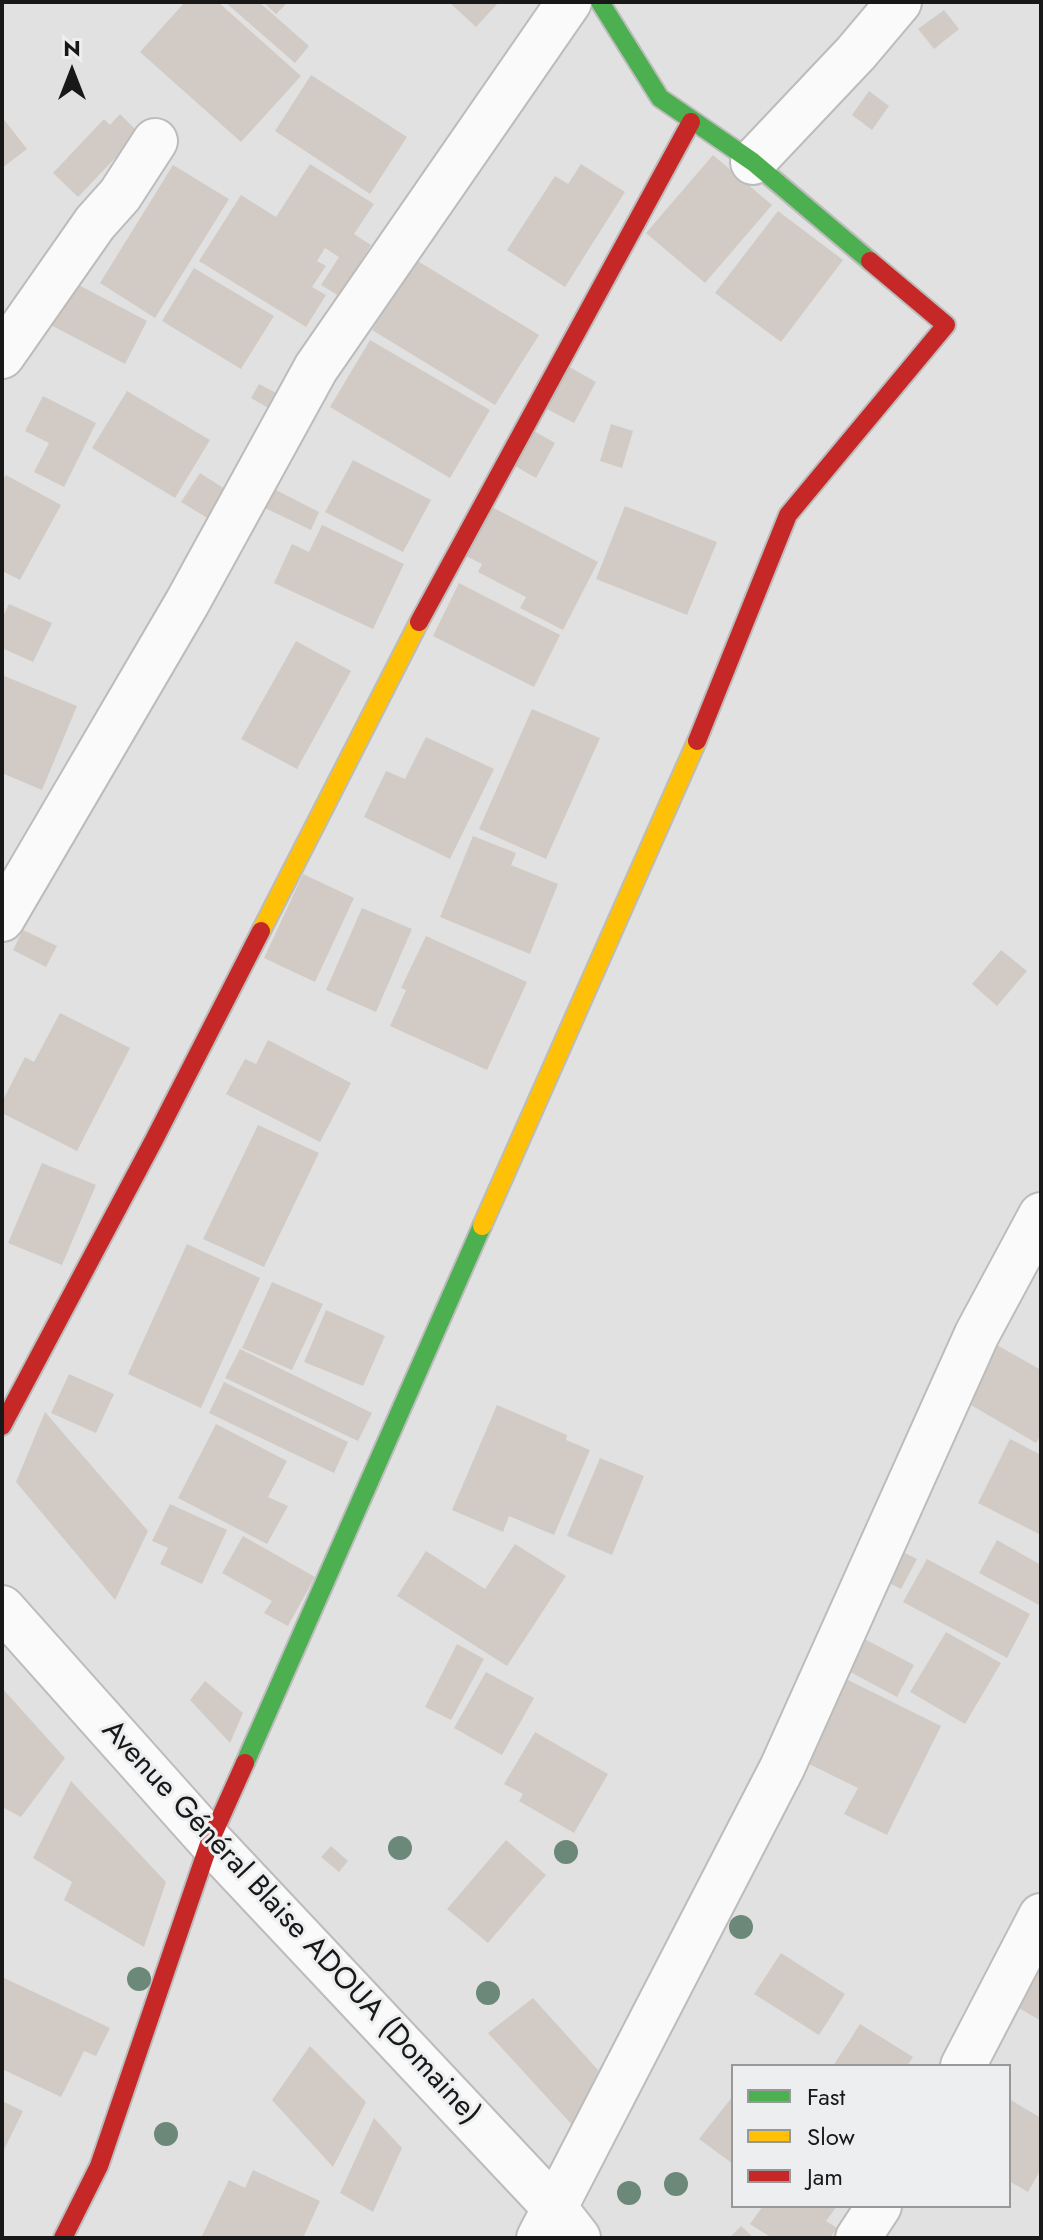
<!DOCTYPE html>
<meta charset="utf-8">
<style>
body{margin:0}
#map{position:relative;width:1043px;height:2240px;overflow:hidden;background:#e1e1e1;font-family:Jost,sans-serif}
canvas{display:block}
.frame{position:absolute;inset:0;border:4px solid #181818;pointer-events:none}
.legend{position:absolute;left:731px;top:2064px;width:280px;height:144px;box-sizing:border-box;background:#edeeef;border:2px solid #989899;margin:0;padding:10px 14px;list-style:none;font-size:24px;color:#181818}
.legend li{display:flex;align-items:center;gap:16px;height:40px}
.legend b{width:40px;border:2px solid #989899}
.north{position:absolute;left:32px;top:32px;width:80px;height:80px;-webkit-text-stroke:6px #edeeef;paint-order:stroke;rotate:0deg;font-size:22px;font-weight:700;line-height:32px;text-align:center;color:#181818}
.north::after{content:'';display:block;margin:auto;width:28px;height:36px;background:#181818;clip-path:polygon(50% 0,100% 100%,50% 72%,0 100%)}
</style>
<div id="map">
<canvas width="1043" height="2240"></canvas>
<div class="frame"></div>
<ul class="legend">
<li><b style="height:10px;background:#4caf50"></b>Fast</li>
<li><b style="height:10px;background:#ffc107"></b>Slow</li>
<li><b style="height:10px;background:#c62828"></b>Jam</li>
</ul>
<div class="north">N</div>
</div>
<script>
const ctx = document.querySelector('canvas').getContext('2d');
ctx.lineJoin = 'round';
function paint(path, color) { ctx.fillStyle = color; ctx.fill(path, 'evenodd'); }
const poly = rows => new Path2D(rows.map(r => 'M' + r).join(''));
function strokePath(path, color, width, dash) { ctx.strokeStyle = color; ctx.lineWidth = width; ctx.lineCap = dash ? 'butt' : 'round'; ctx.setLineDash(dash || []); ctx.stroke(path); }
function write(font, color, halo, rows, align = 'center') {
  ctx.font = font + ' Jost,sans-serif'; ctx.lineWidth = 6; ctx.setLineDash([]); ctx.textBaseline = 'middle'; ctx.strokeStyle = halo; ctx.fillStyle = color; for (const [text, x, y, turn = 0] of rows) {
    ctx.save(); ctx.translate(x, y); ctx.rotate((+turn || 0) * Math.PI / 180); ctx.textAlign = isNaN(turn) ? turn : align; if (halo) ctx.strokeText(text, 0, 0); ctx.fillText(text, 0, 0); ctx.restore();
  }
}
const building = poly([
 [185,2,218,2,301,76,241,142,140,52],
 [225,2,259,2,309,46,295,63],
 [263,2,288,2,276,14],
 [449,2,499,2,476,27],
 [944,10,959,29,934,49,918,29],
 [311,75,407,137,370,194,275,131],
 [869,91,889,106,872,130,852,115],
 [120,114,139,133,78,197,53,173,104,119,110,125],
 [2,117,27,149,2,168],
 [713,155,772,205,705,283,646,233],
 [310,164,374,204,354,234,371,245,339,296,321,285,339,257,325,248,317,261,326,266,312,287,326,295,306,327,199,261,241,195,276,217],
 [581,164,625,192,565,287,507,250,555,176,568,184],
 [173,165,229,199,155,318,100,283],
 [778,211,843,260,781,342,715,293],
 [416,260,539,335,495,405,372,330],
 [194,268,274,316,241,369,162,321],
 [71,281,147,321,125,364,49,324],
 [370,340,490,410,450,478,330,407],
 [566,365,596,382,574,423,543,407],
 [259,384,280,395,272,410,251,398],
 [127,391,210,440,175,498,92,448],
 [43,396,96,423,64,487,34,472,49,443,25,431],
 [611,424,633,431,622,468,600,461],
 [534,431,555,443,536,478,515,466],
 [353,460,431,500,403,552,325,512],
 [200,473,228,491,209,519,181,502],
 [6,475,61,505,20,580,2,571,2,481],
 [272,488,319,512,311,530,263,507],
 [488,505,598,562,563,630,520,608,526,597,478,572,482,564,462,554],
 [625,506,717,542,687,615,596,579],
 [322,525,404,564,373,629,274,583,292,544,309,552],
 [459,583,560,635,534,687,433,636],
 [9,604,52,623,33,662,2,648,2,618],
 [296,641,351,671,297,769,241,739],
 [2,675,77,706,42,790,2,773],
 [532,709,600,738,546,859,479,829],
 [426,737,494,769,450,859,364,817,386,771,405,779],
 [473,836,516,853,511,865,558,884,530,954,440,917],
 [303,874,354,898,315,982,264,958],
 [362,908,412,929,376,1012,326,990],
 [23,930,57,946,46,967,13,950],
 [426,936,527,982,487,1070,390,1026,406,990,401,988],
 [1001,950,1027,971,997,1006,972,984],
 [60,1013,130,1048,77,1151,2,1113,2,1102,25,1057,34,1062],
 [268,1040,351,1083,320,1142,226,1094,245,1059,256,1064],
 [258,1125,319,1153,264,1267,203,1239],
 [42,1163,96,1185,62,1265,8,1243],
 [187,1244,260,1278,201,1408,128,1374],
 [272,1282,323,1304,292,1370,242,1348],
 [326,1310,385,1336,363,1386,304,1362],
 [997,1345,1041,1370,1041,1435,1036,1443,964,1401],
 [240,1349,372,1413,358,1441,225,1378],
 [69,1374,114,1394,96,1433,51,1413],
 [224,1382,348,1442,334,1473,209,1413],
 [497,1405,567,1435,566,1440,590,1450,554,1535,509,1516,503,1532,452,1510],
 [45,1412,148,1531,115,1600,16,1482],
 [216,1424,287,1461,268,1497,288,1506,267,1544,178,1498],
 [1010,1439,1041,1455,1041,1535,978,1503],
 [600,1458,644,1476,612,1555,567,1536],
 [170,1504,227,1530,202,1584,160,1564,168,1548,152,1541],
 [243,1536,315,1577,288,1626,264,1613,272,1601,222,1573],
 [997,1540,1041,1565,1041,1606,979,1573],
 [515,1544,566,1576,507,1666,397,1596,426,1551,485,1589],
 [899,1550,917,1559,901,1589,883,1580],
 [927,1559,1030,1614,1007,1658,903,1602],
 [946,1632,1001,1663,965,1724,910,1692],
 [859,1636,914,1665,897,1697,843,1668],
 [457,1644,484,1659,451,1720,425,1707],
 [486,1672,534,1698,502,1755,454,1728],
 [846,1679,941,1726,887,1835,844,1814,858,1788,805,1762],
 [205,1681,243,1713,230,1743,190,1700],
 [2,1688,65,1758,21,1817,2,1807],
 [535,1732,608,1774,574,1833,519,1801,523,1794,504,1784],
 [71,1781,166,1882,144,1947,64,1900,72,1882,33,1858],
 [506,1840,546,1875,488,1943,447,1909],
 [331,1846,348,1861,339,1872,321,1857],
 [781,1953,845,1994,819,2035,754,1994],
 [1041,1960,1041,2021,1014,2005],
 [2,1977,110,2028,96,2056,84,2051,61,2097,2,2069],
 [533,1998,598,2070,574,2127,488,2033],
 [860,2024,913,2057,907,2066,833,2066],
 [310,2046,366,2102,333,2167,272,2100],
 [733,2096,733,2164,699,2139],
 [1009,2099,1041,2118,1041,2169,1028,2192,1009,2181],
 [2,2101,23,2111,2,2154],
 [374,2118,402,2148,373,2212,340,2193],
 [253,2170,320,2201,303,2238,201,2238,229,2180,245,2188],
 [763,2206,837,2206,826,2221,837,2228,830,2238,772,2238,750,2224],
 [741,2226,754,2238,729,2238]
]);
const street = poly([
 [753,162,856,53,899,2],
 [2,356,95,223,120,195,155,141],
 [2,919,187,603,316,368,569,2],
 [2,1608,210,1841,554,2207,578,2238],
 [963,2066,1041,1916],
 [539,2238,782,1768,977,1334,1041,1215],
 [858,2238,879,2206]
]);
const fast = poly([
 [600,2,660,98,753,162,870,261],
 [245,1763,482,1226]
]);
const slow = poly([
 [261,931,419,622],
 [482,1226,697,741]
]);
const jam = poly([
 [419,622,691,122],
 [697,741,788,515,946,325,870,261],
 [2,1426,154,1140,261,931],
 [63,2238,99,2166,210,1841,245,1763]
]);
const trees = [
 [400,1848],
 [566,1852],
 [741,1927],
 [139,1979],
 [488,1993],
 [166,2134],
 [676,2184],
 [629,2193]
];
const streetNames = [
 ["Avenue Général Blaise ADOUA (Domaine)",290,1923,47]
];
paint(building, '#d2cbc5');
strokePath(street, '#bcbcbc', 48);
strokePath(fast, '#bcbcbc', 22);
strokePath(slow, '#bcbcbc', 22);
strokePath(jam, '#bcbcbc', 22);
strokePath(street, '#fafafa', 44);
strokePath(fast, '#4caf50', 18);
strokePath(slow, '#ffc107', 18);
strokePath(jam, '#c62828', 18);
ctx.fillStyle = '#6b8878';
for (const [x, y] of trees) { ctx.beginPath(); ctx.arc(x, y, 12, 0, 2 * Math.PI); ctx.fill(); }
write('30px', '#181818', '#edeeef', streetNames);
</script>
